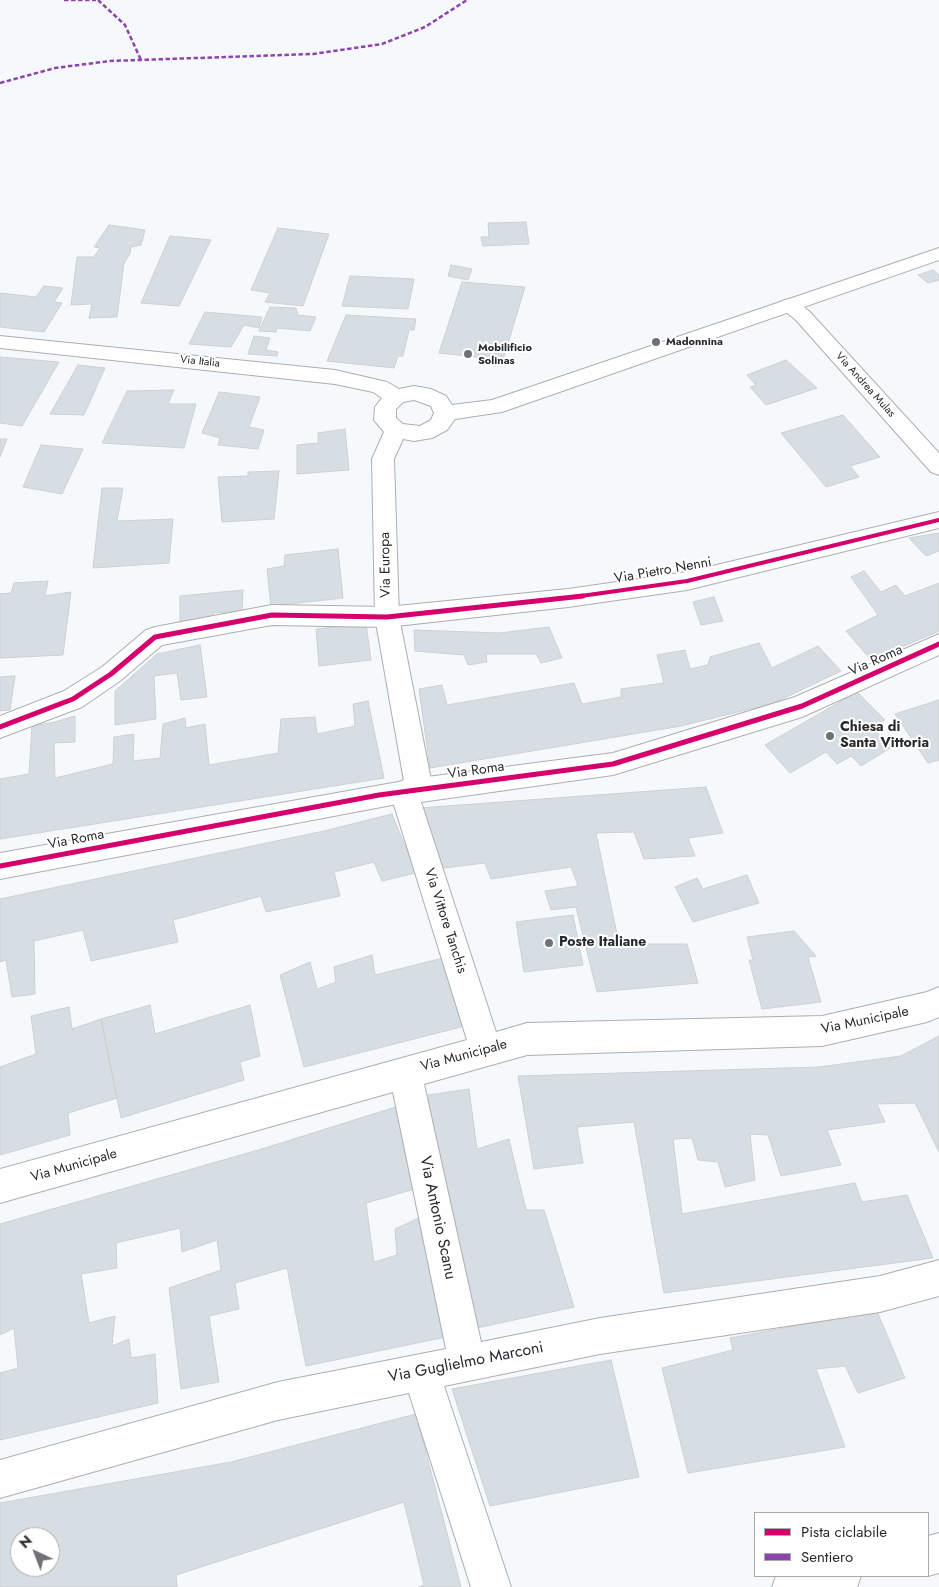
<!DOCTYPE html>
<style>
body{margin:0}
#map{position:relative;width:939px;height:1587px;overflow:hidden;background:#f6f9fc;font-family:Jost,sans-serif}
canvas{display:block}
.legend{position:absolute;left:754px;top:1512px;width:175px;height:65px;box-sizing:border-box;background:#fff;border:1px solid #a9aaab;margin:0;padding:6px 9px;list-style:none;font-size:15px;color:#272a2d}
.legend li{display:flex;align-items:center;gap:10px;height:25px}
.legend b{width:25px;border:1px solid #a9aaab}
.north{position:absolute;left:10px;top:1527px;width:50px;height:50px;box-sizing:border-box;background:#fff;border:1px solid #a9aaab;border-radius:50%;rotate:317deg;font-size:14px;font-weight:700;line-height:20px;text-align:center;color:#272a2d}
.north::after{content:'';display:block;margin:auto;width:18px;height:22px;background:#6f7275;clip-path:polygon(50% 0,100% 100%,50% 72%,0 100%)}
</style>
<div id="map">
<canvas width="939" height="1587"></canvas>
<ul class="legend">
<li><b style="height:6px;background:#d6006c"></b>Pista ciclabile</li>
<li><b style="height:6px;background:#8e44ad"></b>Sentiero</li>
</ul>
<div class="north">N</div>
</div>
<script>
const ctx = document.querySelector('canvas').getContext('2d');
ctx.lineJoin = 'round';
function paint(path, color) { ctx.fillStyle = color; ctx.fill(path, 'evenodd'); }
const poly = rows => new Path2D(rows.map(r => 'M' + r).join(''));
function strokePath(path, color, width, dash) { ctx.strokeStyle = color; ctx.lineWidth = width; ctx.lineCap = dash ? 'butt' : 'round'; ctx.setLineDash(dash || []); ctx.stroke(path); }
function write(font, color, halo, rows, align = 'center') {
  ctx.font = font + ' Jost,sans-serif'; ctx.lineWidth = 4; ctx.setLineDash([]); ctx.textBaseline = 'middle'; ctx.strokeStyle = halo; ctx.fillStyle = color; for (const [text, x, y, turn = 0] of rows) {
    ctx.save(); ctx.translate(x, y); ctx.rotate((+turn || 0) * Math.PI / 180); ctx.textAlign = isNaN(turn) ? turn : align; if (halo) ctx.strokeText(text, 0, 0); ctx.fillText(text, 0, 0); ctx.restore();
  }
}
const building = poly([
 [526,222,529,244,483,246,481,237,489,237,488,223,526,222],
 [109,225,145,230,141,245,131,247,130,254,124,263,117,317,89,318,92,304,71,305,77,257,94,257,100,248,94,247,109,225],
 [278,228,329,234,303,306,265,302,270,293,251,290,278,228],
 [170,236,211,240,179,306,141,303,170,236],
 [451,265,472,269,468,280,448,276,451,265],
 [933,270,939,275,939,280,928,283,918,275,933,270],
 [350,276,414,279,408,309,342,306,350,276],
 [462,282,525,287,503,360,439,353,462,282],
 [44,286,63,288,54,302,62,303,44,332,0,327,0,293,36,297,44,286],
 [270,307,296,308,298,315,316,317,310,331,277,328,276,332,259,331,270,307],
 [205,312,262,317,259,328,244,325,231,347,189,344,205,312],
 [346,315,416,319,414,330,409,330,403,356,398,356,394,368,327,361,346,315],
 [254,336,270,338,266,350,278,352,277,356,248,354,254,336],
 [0,357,59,362,22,426,0,423,0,357],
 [786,360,817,388,766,405,750,387,756,385,747,375,786,360],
 [78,365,105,368,84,415,50,414,78,365],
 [174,390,168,404,196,404,184,448,102,443,127,391,174,390],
 [219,392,260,397,249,427,264,430,258,449,218,445,220,438,202,433,219,392],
 [843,415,880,457,850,466,859,477,826,487,781,433,843,415],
 [345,429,349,470,297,474,297,445,318,443,318,433,345,429],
 [0,439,7,439,0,457,0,439],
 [41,445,83,449,62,494,23,487,41,445],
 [279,471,274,519,222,522,218,477,248,476,248,472,279,471],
 [102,488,123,488,117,521,173,519,169,563,93,568,102,488],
 [939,533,939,551,926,556,909,538,939,533],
 [338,549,343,598,271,606,267,569,284,566,285,555,338,549],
 [864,571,881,592,896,585,905,596,939,583,939,631,871,660,846,631,878,615,851,577,864,571],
 [48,581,45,596,71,592,63,655,0,658,0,594,11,593,14,583,48,581],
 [243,590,242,611,213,613,214,624,180,626,180,596,243,590],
 [714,597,723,621,701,625,693,602,714,597],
 [366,623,371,660,319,666,316,629,366,623],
 [549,627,562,658,541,663,536,654,486,654,487,662,468,665,464,655,415,651,414,630,500,633,549,627],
 [759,643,772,668,818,646,841,671,774,703,681,726,430,768,419,689,442,685,447,705,574,683,582,704,621,697,621,689,664,683,657,655,685,650,690,669,708,665,710,657,759,643],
 [200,645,207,697,181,700,177,673,154,676,156,719,115,725,115,691,157,654,200,645],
 [15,676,10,710,0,711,0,677,15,676],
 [857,692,885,720,871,727,892,747,861,766,851,756,837,764,826,752,790,773,765,745,857,692],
 [939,700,939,760,928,763,895,714,939,700],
 [368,701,384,778,0,839,0,779,29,774,32,726,55,722,75,716,75,742,54,743,55,778,113,764,114,737,134,734,133,761,160,758,163,724,185,718,186,728,205,724,209,765,278,753,281,719,315,717,317,734,355,726,353,704,368,701],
 [706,787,723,833,688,838,695,856,644,859,634,832,596,833,619,944,687,944,698,983,597,992,576,907,551,910,545,891,578,886,571,867,491,879,485,863,436,869,419,808,706,787],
 [392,814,416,873,382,881,374,862,334,872,340,896,266,912,261,896,173,920,178,942,91,961,83,930,34,941,35,994,12,997,6,960,0,962,0,899,324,831,392,814],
 [747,875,759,903,693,922,675,887,697,878,703,889,747,875],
 [573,915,583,965,524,972,516,922,573,915],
 [794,931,816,956,808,957,821,1002,762,1009,749,960,753,960,747,937,794,931],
 [372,955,375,975,447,957,465,1026,304,1067,280,975,310,962,317,989,336,982,334,967,372,955],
 [150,1005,155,1034,250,1005,260,1056,240,1062,244,1080,121,1118,101,1019,150,1005],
 [69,1007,72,1029,101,1019,117,1098,68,1113,70,1135,0,1155,0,1067,36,1054,31,1016,69,1007],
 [939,1036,939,1152,915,1103,877,1104,885,1122,827,1130,841,1165,781,1176,768,1135,750,1134,755,1180,725,1187,718,1162,698,1160,692,1138,673,1139,682,1214,855,1183,862,1202,907,1195,933,1258,664,1293,634,1122,577,1127,583,1163,534,1169,518,1076,819,1067,901,1056,939,1036],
 [469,1089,477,1149,509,1139,526,1210,544,1210,574,1307,477,1328,434,1152,428,1095,469,1089],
 [405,1104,422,1187,366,1203,374,1262,397,1255,395,1229,423,1216,446,1337,306,1366,287,1268,235,1283,239,1309,209,1316,219,1382,181,1389,169,1288,221,1270,217,1240,182,1252,180,1228,116,1243,117,1268,81,1274,89,1323,115,1316,112,1346,129,1339,131,1358,155,1354,158,1403,0,1440,0,1373,18,1368,14,1328,0,1335,0,1224,265,1148,405,1104],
 [877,1311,905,1378,858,1393,845,1366,816,1369,845,1447,688,1473,662,1368,733,1350,730,1338,877,1311],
 [611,1360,639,1477,490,1506,452,1389,611,1360],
 [416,1414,461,1587,418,1587,424,1585,404,1502,176,1575,177,1587,0,1587,0,1503,231,1462,416,1414],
 [20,1537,50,1537,50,1567,20,1567,20,1537]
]);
const street = poly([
 [789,299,796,301,809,311,939,453,939,475,931,472,795,319,782,309,779,305,782,301,789,299],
 [939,512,939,528,687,590,568,607,387,627,272,625,162,645,120,681,82,707,0,738,0,716,64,691,102,667,146,630,155,627,272,605,387,607,568,589,687,572,939,512],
 [939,634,939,655,802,717,613,775,421,802,496,1032,527,1023,822,1016,927,992,939,987,939,1017,927,1022,822,1046,527,1055,424,1084,481,1342,600,1318,880,1276,939,1260,939,1296,880,1312,600,1354,444,1386,511,1587,471,1587,409,1393,278,1420,0,1498,0,1460,278,1382,446,1349,393,1092,0,1203,0,1169,467,1040,390,792,394,784,404,780,409,782,419,778,613,753,795,697,939,634],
 [939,1533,939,1573,928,1576,928,1536,939,1533],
 [776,1576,861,1576,857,1587,772,1587,776,1576]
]);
const secondary = poly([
 [939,248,939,260,502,412,455,419,447,430,432,438,414,441,403,439,394,459,399,617,433,790,429,798,0,879,0,853,404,781,375,617,372,459,384,432,374,420,375,407,382,398,373,392,335,384,0,348,0,336,335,370,387,382,399,389,414,386,431,389,446,396,452,405,492,400,939,248],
 [414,400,431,406,434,413,431,420,420,426,403,424,396,418,396,409,403,402,414,400]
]);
const quiet = poly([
 [64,0,96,0],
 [98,0,125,25,141,60],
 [0,83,55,68,110,61,313,54,382,44,425,27,467,0]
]);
const cyclewayFar1 = poly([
 [574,597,687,581,939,520]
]);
const cycleway = poly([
 [0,727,73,699,111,674,155,637,272,615,387,617,583,596],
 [0,866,379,795,613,764,802,706,939,644]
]);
const markers = [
 [656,342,5,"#6f7275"],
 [468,354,5,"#6f7275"],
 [830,736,5,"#6f7275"],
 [549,943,5,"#6f7275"]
];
const farPoinames = [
 ["Madonnina",666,342],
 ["Mobilificio",478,348],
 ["Solinas",478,361]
];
const farStreetnames = [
 ["Via Italia",200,362,6],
 ["Via Andrea Mulas",865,385,48]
];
const streetNames = [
 ["Via Europa",386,565,-91],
 ["Via Pietro Nenni",663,571,-10],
 ["Via Roma",876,661,-24],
 ["Via Roma",476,771,-8],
 ["Via Roma",76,840,-11],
 ["Via Vittore Tanchis",445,921,72],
 ["Via Municipale",865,1021,-12],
 ["Via Municipale",464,1056,-15],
 ["Via Municipale",74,1166,-16]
];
const poiNames = [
 ["Chiesa di",840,728],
 ["Santa Vittoria",840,744],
 ["Poste Italiane",559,943]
];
const nearStreetnames = [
 ["Via Antonio Scanu",437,1218,78],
 ["Via Guglielmo Marconi",466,1363,-11]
];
paint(building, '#d7dee3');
strokePath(building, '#cdd0d2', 1);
strokePath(street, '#acaeb1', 2);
strokePath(secondary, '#acaeb1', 2);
paint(street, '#fefeff');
paint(secondary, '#fefeff');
strokePath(quiet, '#8e44ad', 2.5, [4.5, 2.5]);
strokePath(cyclewayFar1, '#d6006c', 4);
strokePath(cycleway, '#d6006c', 5);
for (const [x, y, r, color] of markers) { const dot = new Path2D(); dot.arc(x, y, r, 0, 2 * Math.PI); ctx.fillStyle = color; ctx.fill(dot); strokePath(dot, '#fff', 2); }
write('bold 11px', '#272a2d', '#fff', farPoinames, 'left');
write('11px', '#272a2d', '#fff', farStreetnames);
write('14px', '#272a2d', '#fff', streetNames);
write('bold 14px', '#272a2d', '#fff', poiNames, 'left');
write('16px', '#272a2d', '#fff', nearStreetnames);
</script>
